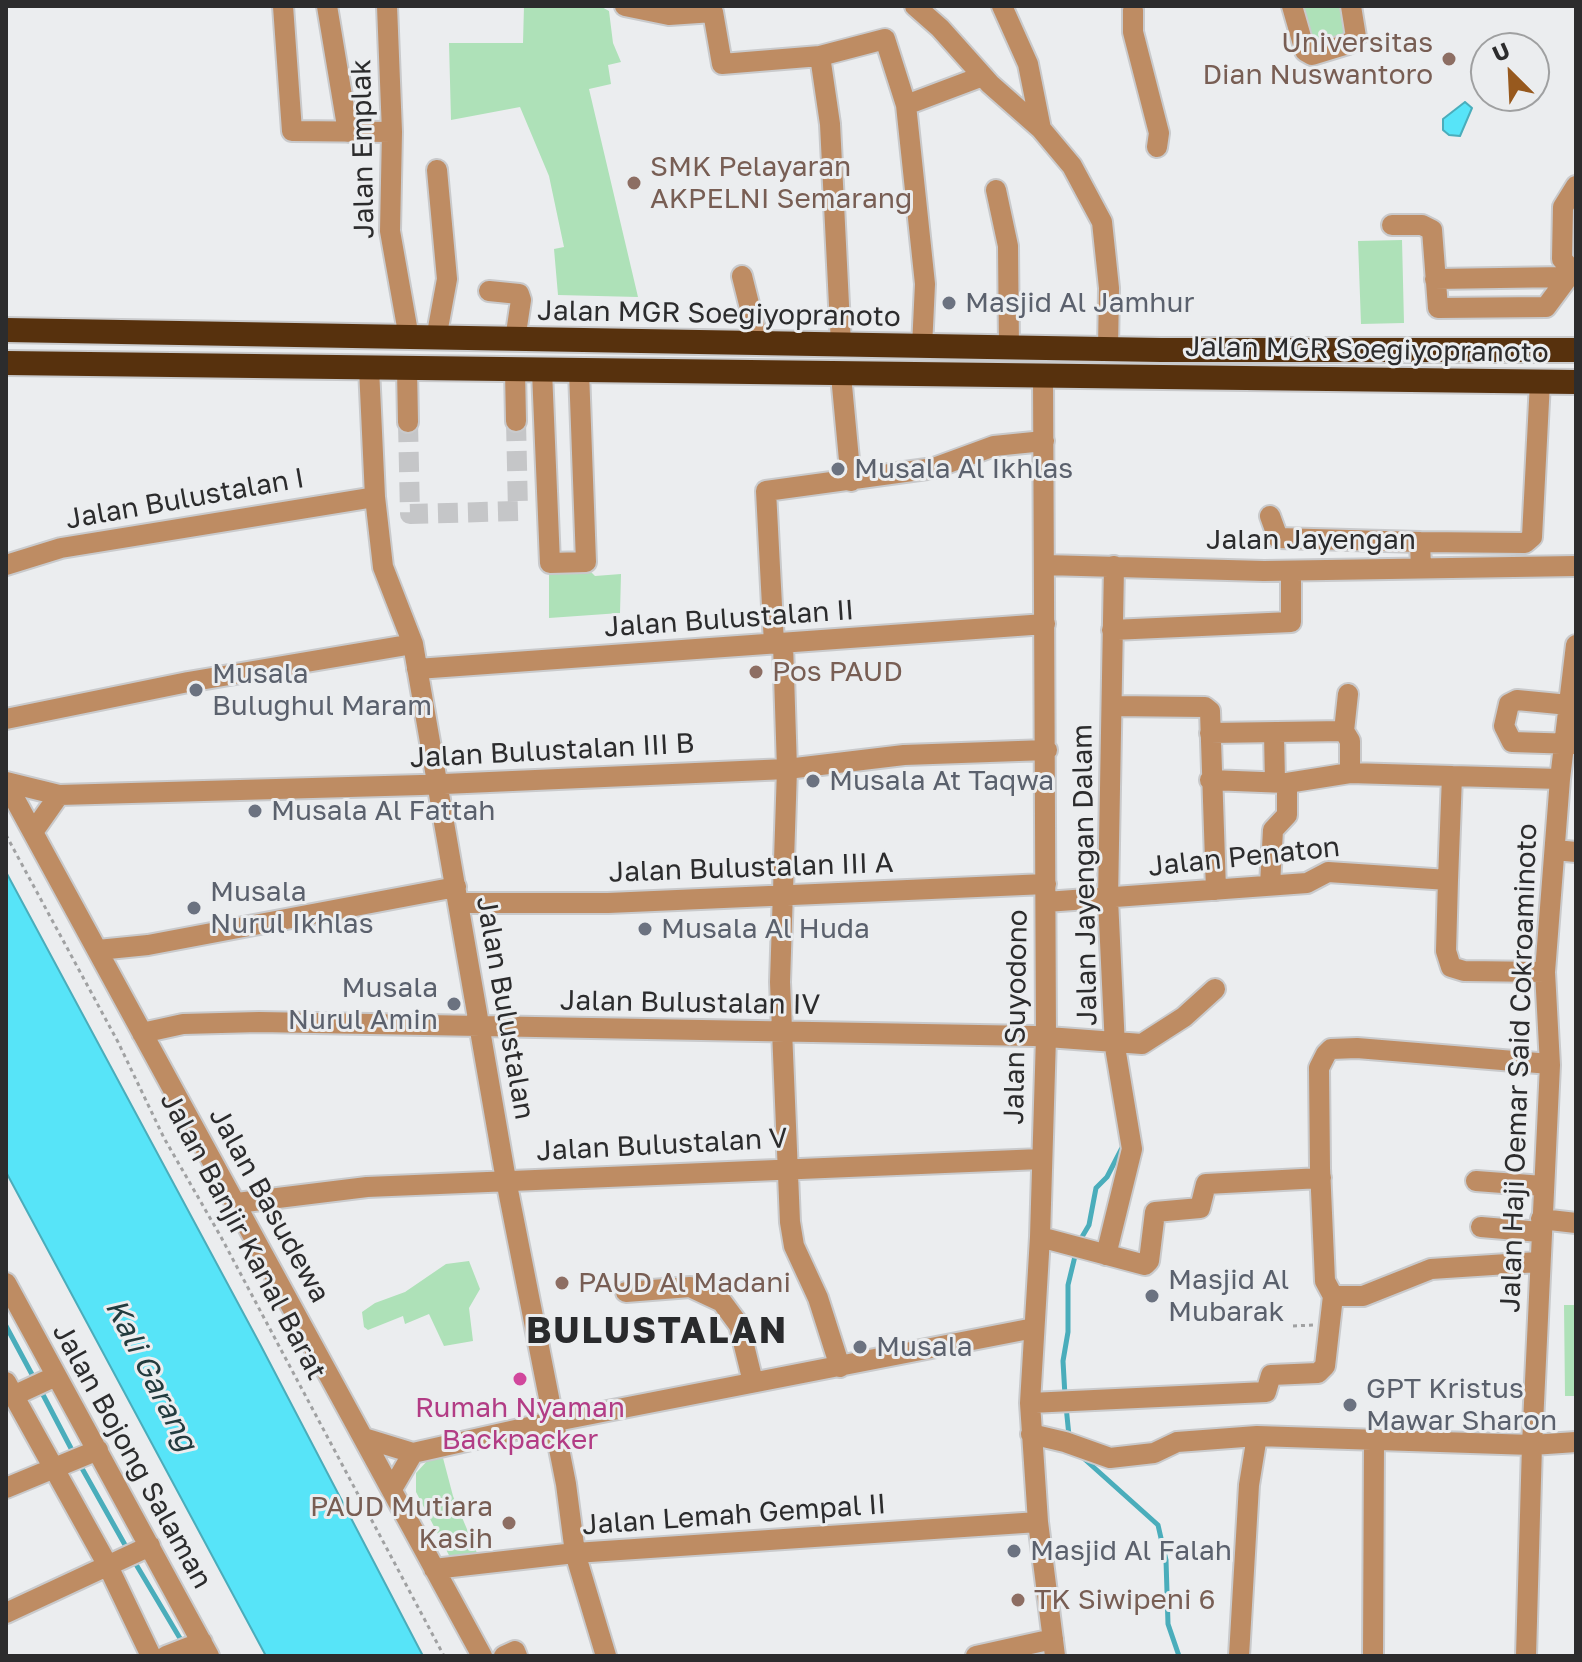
<!DOCTYPE html>
<style>
body{margin:0}
#map{position:relative;width:1582px;height:1662px;overflow:hidden;background:#ebedef;font-family:"Golos Text",sans-serif}
canvas{display:block}
.frame{position:absolute;inset:0;border:8px solid #2c2c2d;pointer-events:none}
.north{position:absolute;left:1470px;top:32px;width:80px;height:80px;box-sizing:border-box;background:#ebedef;border:2px solid #9fa0a1;border-radius:50%;rotate:336deg;font-size:22px;font-weight:700;line-height:32px;text-align:center;color:#2c2c2d}
.north::after{content:'';display:block;margin:auto;width:28px;height:36px;background:#97591e;clip-path:polygon(50% 0,100% 100%,50% 72%,0 100%)}
</style>
<div id="map">
<canvas width="1582" height="1662"></canvas>
<div class="frame"></div>
<div class="north">U</div>
</div>
<script>
const ctx = document.querySelector('canvas').getContext('2d');
ctx.lineJoin = 'round';
function paint(path, color) { ctx.fillStyle = color; ctx.fill(path, 'evenodd'); }
const poly = rows => new Path2D(rows.map(r => 'M' + r).join(''));
function strokePath(path, color, width, dash) { ctx.strokeStyle = color; ctx.lineWidth = width; ctx.lineCap = dash ? 'butt' : 'round'; ctx.setLineDash(dash || []); ctx.stroke(path); }
function write(font, color, halo, rows, align = 'center') {
  ctx.font = font + ' "Golos Text",sans-serif'; ctx.lineWidth = 6; ctx.setLineDash([]); ctx.textBaseline = 'middle'; ctx.strokeStyle = halo; ctx.fillStyle = color; for (const [text, x, y, turn = 0] of rows) {
    ctx.save(); ctx.translate(x, y); ctx.rotate((+turn || 0) * Math.PI / 180); ctx.textAlign = isNaN(turn) ? turn : align; if (halo) ctx.strokeText(text, 0, 0); ctx.fillText(text, 0, 0); ctx.restore();
  }
}
const green = poly([
 [524,6,600,6,609,11,613,43,621,62,608,65,611,84,589,89,638,297,558,295,554,249,564,247,549,176,520,107,451,120,449,43,523,43],
 [1295,6,1339,6,1350,39,1311,52],
 [1402,240,1404,323,1361,324,1358,241],
 [587,568,595,576,621,574,620,613,549,618,549,569],
 [469,1261,480,1289,469,1308,473,1341,444,1346,429,1314,405,1324,403,1316,368,1330,364,1327,362,1312,375,1303,405,1292,446,1264],
 [1564,1305,1576,1305,1576,1396,1565,1396],
 [443,1458,453,1496,477,1553,452,1561,416,1492,416,1473,428,1460]
]);
const water = poly([
 [1465,102,1472,108,1460,136,1449,135,1443,130,1443,119,1465,102],
 [6,872,261,1346,423,1656,266,1656,6,1172,6,872]
]);
const stream = poly([
 [1079,1242,1089,1225,1096,1188,1107,1177,1124,1144],
 [6,1326,35,1380],
 [40,1389,74,1454],
 [1065,1396,1063,1361,1068,1332,1068,1285,1076,1252],
 [1066,1406,1069,1436],
 [1080,1455,1158,1525,1166,1560,1168,1624,1179,1656],
 [79,1463,129,1552],
 [134,1561,184,1645]
]);
const minorTunnel = poly([
 [408,422,410,514,518,511,516,421]
]);
const path = poly([
 [6,835,118,1042,164,1138,221,1237,444,1656],
 [1293,1326,1314,1325]
]);
const minor = poly([
 [283,6,292,131,392,132],
 [327,6,348,132],
 [387,6,392,132,390,231,409,338],
 [625,6,669,15,713,12,722,64,820,56,885,39,906,105,925,284,922,347],
 [915,6,940,28,990,84,1041,129,1072,166,1102,222,1109,288,1108,350],
 [1002,6,1028,64,1041,129],
 [1292,6,1305,51,1312,55,1348,44,1356,37,1351,6],
 [1133,10,1133,32,1159,133,1157,147],
 [820,56,830,124,841,345],
 [906,105,983,76],
 [1576,186,1563,207,1562,259,1576,275],
 [996,190,1008,246,1009,348],
 [1392,225,1422,225,1432,230,1438,308,1546,307,1572,272],
 [742,276,759,344],
 [1435,279,1565,277],
 [489,291,519,294,521,300,515,340],
 [436,339,447,279,437,170],
 [369,368,375,497,383,567,413,644,506,1180,566,1484,575,1553,606,1656],
 [407,368,408,422],
 [515,370,516,421],
 [542,371,550,563,586,562,579,371],
 [841,375,851,481],
 [1043,377,1046,1037,1040,1237,1030,1403,1038,1522,1055,1656],
 [1270,516,1278,538,1420,542],
 [6,565,61,548,375,497],
 [1045,565,1264,571,1576,566],
 [1421,568,1420,542,1525,543,1532,537,1540,382],
 [1112,630,1291,622,1291,571],
 [774,644,766,491,934,468,994,446,1044,441],
 [783,644,787,769,780,982,790,1222,794,1246,818,1298,840,1367],
 [1576,645,1560,779,1545,972,1550,1065,1532,1445,1576,1442],
 [417,669,1045,624],
 [1569,705,1517,700,1509,704,1504,726,1512,742,1576,744],
 [1112,706,1205,707,1210,711,1216,890],
 [6,719,188,682,413,644],
 [1344,731,1350,741,1350,773],
 [1344,731,1348,694],
 [1210,733,1344,731],
 [1274,733,1275,782],
 [1210,780,1287,783,1350,773,1452,776],
 [6,782,59,795,421,785,787,769,904,755,1047,750],
 [6,783,482,1656],
 [33,832,59,795],
 [1555,850,1576,852],
 [1448,880,1446,951,1451,967,1464,971,1545,972],
 [1270,885,1273,830,1287,815,1287,783],
 [1046,902,1307,883,1328,872,1448,880,1452,776,1560,779],
 [459,903,608,903,1046,884],
 [98,950,148,945,456,887],
 [142,1033,183,1024,259,1022,1034,1036,1142,1044,1184,1017,1215,989],
 [1476,1181,1543,1186],
 [237,1203,367,1187,1041,1159],
 [1541,1219,1576,1223],
 [1481,1227,1540,1232],
 [1040,1237,1145,1265,1149,1261,1155,1212,1200,1208,1206,1184,1321,1178],
 [1106,1255,1132,1149,1115,1047,1108,899,1114,566],
 [6,1283,209,1656],
 [626,1292,690,1287,722,1302,739,1325,753,1382],
 [1333,1296,1325,1281,1320,1168,1319,1068,1326,1054,1331,1049,1357,1048,1550,1064],
 [1333,1296,1363,1296,1431,1269,1538,1262],
 [6,1382,107,1564,151,1656],
 [13,1396,56,1376],
 [1030,1403,1266,1392,1271,1375,1318,1373,1325,1366,1333,1296],
 [1031,1434,1065,1442,1110,1458,1154,1453,1177,1442,1257,1436,1532,1445,1526,1656],
 [364,1438,413,1453,551,1422,1034,1328],
 [6,1488,98,1450],
 [392,1489,413,1453],
 [434,1569,575,1553,1038,1522],
 [6,1613,150,1546],
 [166,1656,202,1642],
 [504,1656,515,1651,517,1656],
 [976,1656,1053,1639],
 [1239,1656,1249,1485,1257,1436],
 [1373,1656,1374,1443]
]);
const highway = poly([
 [6,330,1161,350,1576,350],
 [6,363,1576,382]
]);
const markers = [
 [1449,59,8,"#8d6e63"],
 [634,183,8,"#8d6e63"],
 [949,303,8,"#6b7280"],
 [838,469,8,"#6b7280"],
 [756,672,8,"#8d6e63"],
 [196,690,8,"#6b7280"],
 [813,781,8,"#6b7280"],
 [255,811,8,"#6b7280"],
 [194,908,8,"#6b7280"],
 [645,929,8,"#6b7280"],
 [454,1004,8,"#6b7280"],
 [562,1283,8,"#8d6e63"],
 [1152,1296,8,"#6b7280"],
 [860,1347,8,"#6b7280"],
 [520,1379,8,"#d1479c"],
 [1350,1405,8,"#6b7280"],
 [509,1523,8,"#8d6e63"],
 [1014,1551,8,"#6b7280"],
 [1018,1600,8,"#8d6e63"]
];
const educationNames = [
 ["Universitas",1433,43,"right"],
 ["Dian Nuswantoro",1433,75,"right"],
 ["SMK Pelayaran",650,167],
 ["AKPELNI Semarang",650,199],
 ["Pos PAUD",772,672],
 ["PAUD Al Madani",578,1283],
 ["PAUD Mutiara",493,1507,"right"],
 ["Kasih",493,1539,"right"],
 ["TK Siwipeni 6",1034,1600]
];
const streetNames = [
 ["Jalan Emplak",363,149,-91],
 ["Jalan MGR Soegiyopranoto",719,314,1],
 ["Jalan MGR Soegiyopranoto",1367,350,1],
 ["Jalan Bulustalan I",185,499,-10],
 ["Jalan Jayengan",1311,540],
 ["Jalan Bulustalan II",729,619,-4],
 ["Jalan Bulustalan III B",552,751,-3],
 ["Jalan Penaton",1244,857,-6],
 ["Jalan Bulustalan III A",751,868,-2],
 ["Jalan Jayengan Dalam",1085,875,-91],
 ["Jalan Bulustalan IV",690,1003,1],
 ["Jalan Bulustalan",505,1008,80],
 ["Jalan Suyodono",1016,1017,-89],
 ["Jalan Haji Oemar Said Cokroaminoto",1519,1068,-88],
 ["Jalan Bulustalan V",662,1145,-3],
 ["Jalan Basudewa",269,1205,61],
 ["Jalan Banjir Kanal Barat",243,1236,62],
 ["Jalan Bojong Salaman",132,1456,61],
 ["Jalan Lemah Gempal II",734,1515,-4]
];
const worshipNames = [
 ["Masjid Al Jamhur",965,303],
 ["Musala Al Ikhlas",854,469],
 ["Musala",212,674],
 ["Bulughul Maram",212,706],
 ["Musala At Taqwa",829,781],
 ["Musala Al Fattah",271,811],
 ["Musala",210,892],
 ["Nurul Ikhlas",210,924],
 ["Musala Al Huda",661,929],
 ["Musala",438,988,"right"],
 ["Nurul Amin",438,1020,"right"],
 ["Masjid Al",1168,1280],
 ["Mubarak",1168,1312],
 ["Musala",876,1347],
 ["GPT Kristus",1366,1389],
 ["Mawar Sharon",1366,1421],
 ["Masjid Al Falah",1030,1551]
];
const hotelNames = [
 ["Rumah Nyaman",520,1408],
 ["Backpacker",520,1440]
];
const waterNames = [
 ["Kali Garang",151,1375,63]
];
const districtNames = [
 ["BULUSTALAN",657,1332]
];
paint(green, '#aee1b8');
paint(water, '#57e4f8');
strokePath(water, '#4aadbb', 2);
strokePath(stream, '#4aadbb', 5);
strokePath(minorTunnel, '#c5c6c8', 20, [20, 10]);
strokePath(minor, '#c9cacc', 24);
strokePath(highway, '#c9cacc', 28);
strokePath(path, '#a0a1a2', 3, [4, 4]);
strokePath(minor, '#be8c63', 20);
strokePath(highway, '#57310d', 24);
for (const [x, y, r, color] of markers) { const dot = new Path2D(); dot.arc(x, y, r, 0, 2 * Math.PI); ctx.fillStyle = color; ctx.fill(dot); strokePath(dot, '#ebedef', 3); }
write('28px', '#785e54', '#ebedef', educationNames, 'left');
write('28px', '#2c2c2d', '#ebedef', streetNames);
write('28px', '#5b616d', '#ebedef', worshipNames, 'left');
write('28px', '#b23c85', '#ebedef', hotelNames);
write('italic 30px', '#233b3e', '#ebedef', waterNames);
ctx.letterSpacing = '2px';
write('bold 36px', '#292a2c', '#ebedef', districtNames);
ctx.letterSpacing = '0px';
</script>
